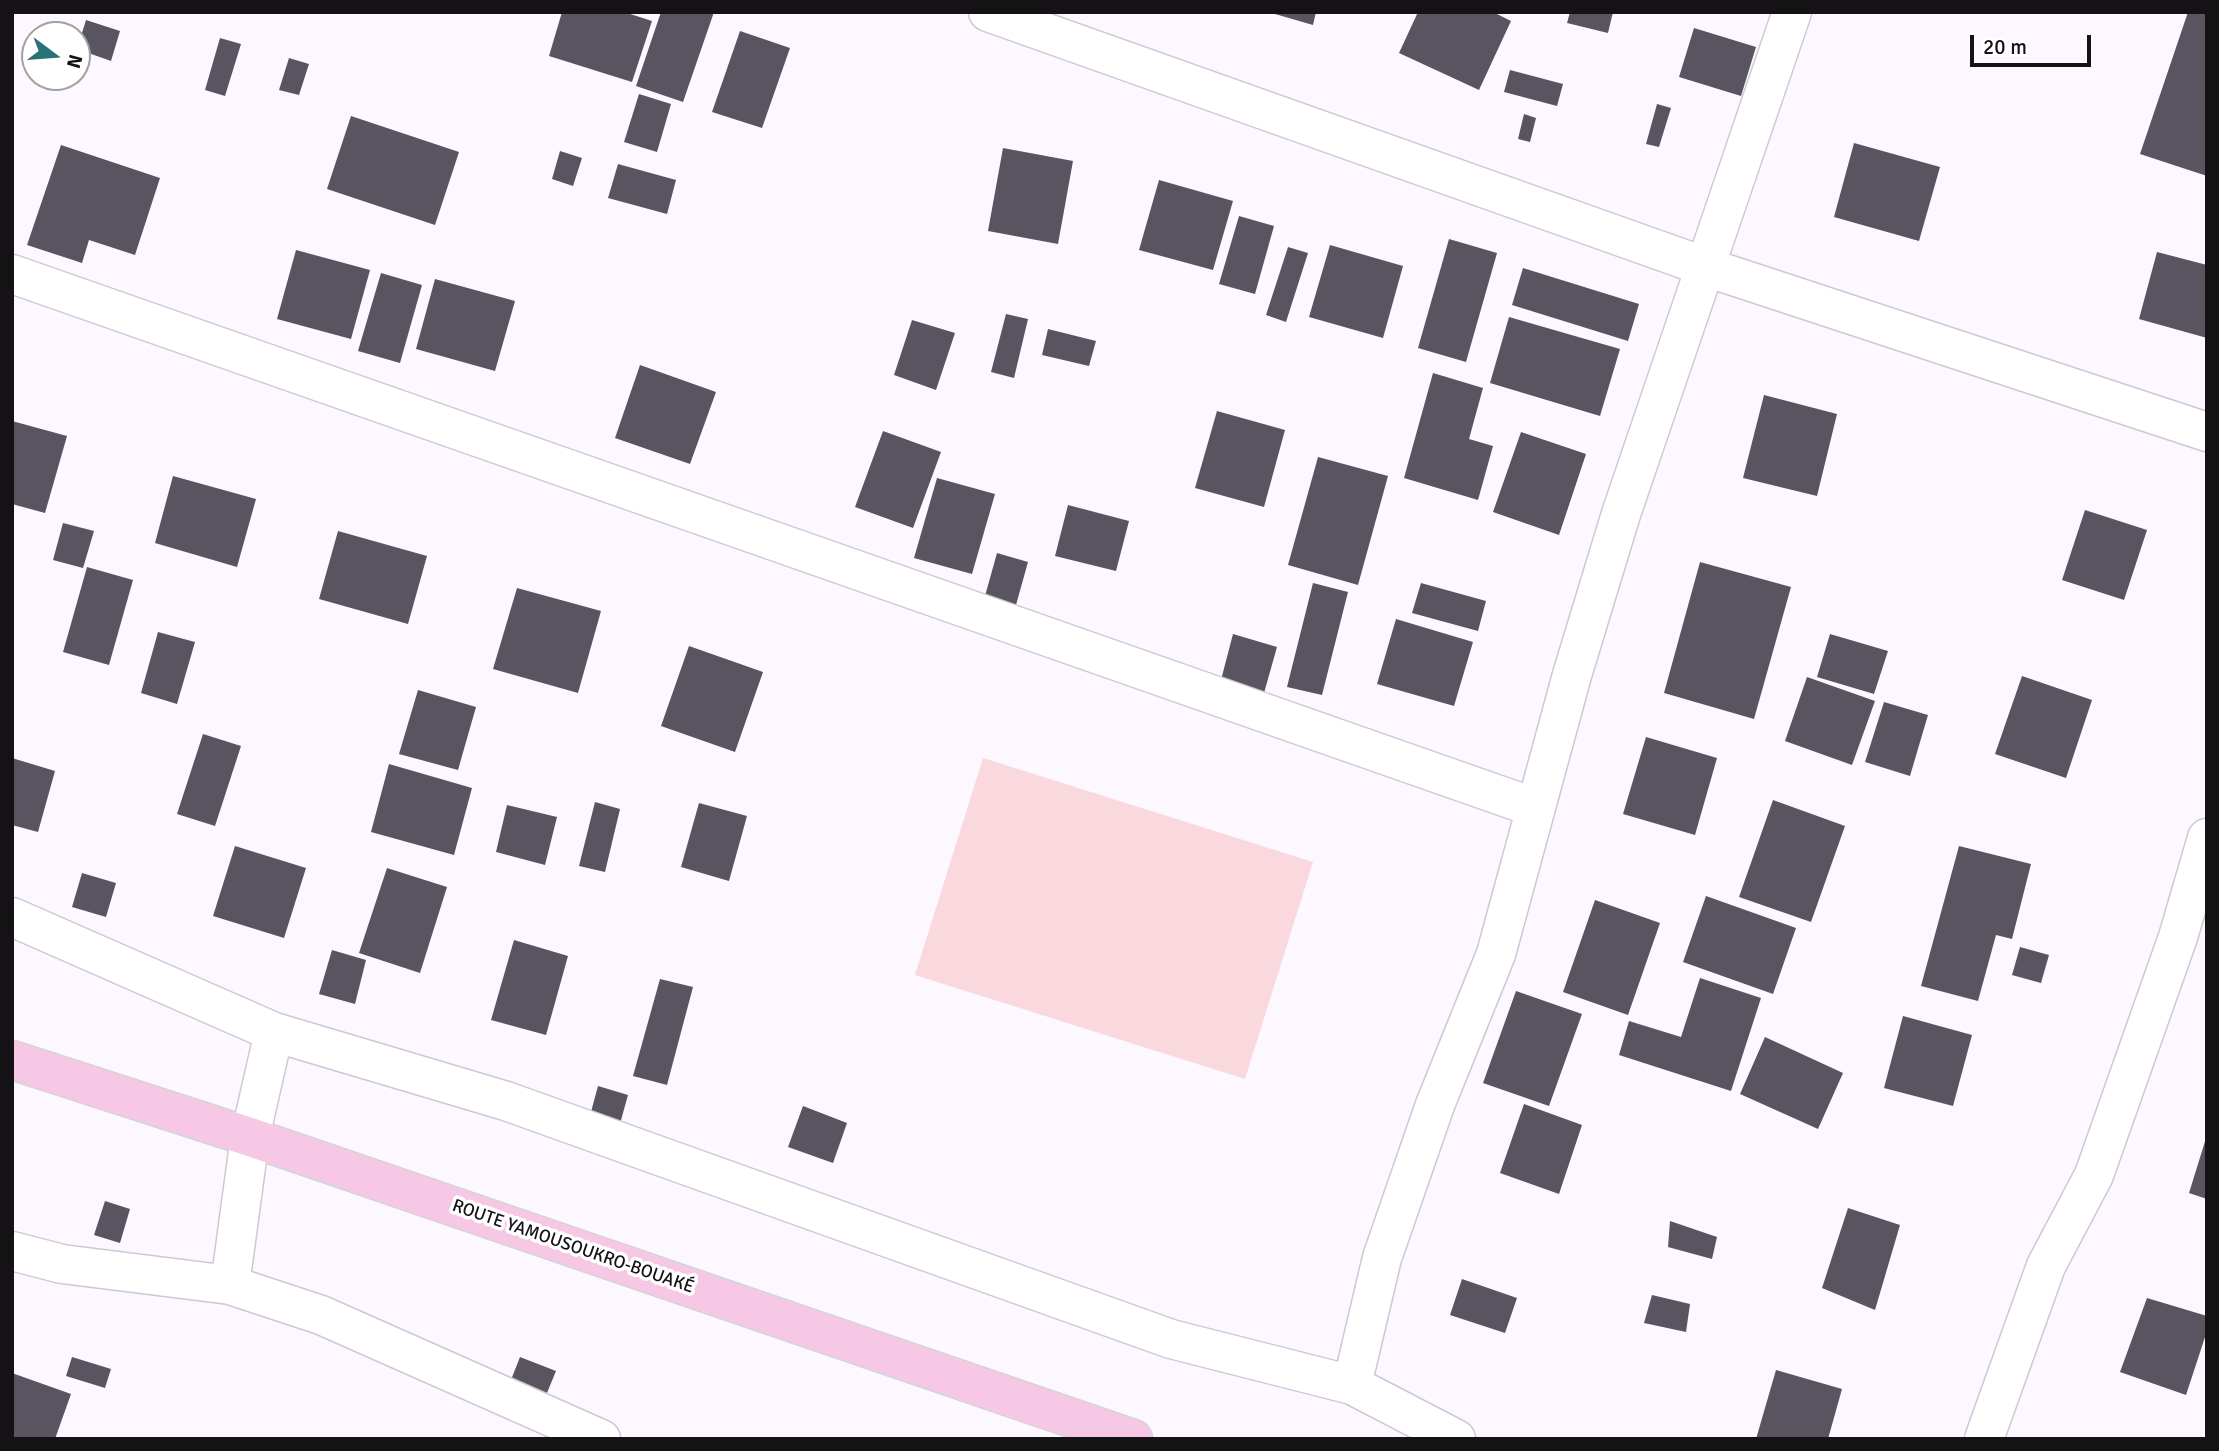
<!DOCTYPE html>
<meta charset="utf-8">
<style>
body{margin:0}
#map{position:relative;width:2219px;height:1451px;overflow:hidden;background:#fdf7ff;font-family:Signika,sans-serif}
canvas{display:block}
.frame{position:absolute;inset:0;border:14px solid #151216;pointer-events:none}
.north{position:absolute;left:21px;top:21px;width:70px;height:70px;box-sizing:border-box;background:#fff;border:2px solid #a1a0a2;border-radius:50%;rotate:106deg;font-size:19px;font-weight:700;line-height:28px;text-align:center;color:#151216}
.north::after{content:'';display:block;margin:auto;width:24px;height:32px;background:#297376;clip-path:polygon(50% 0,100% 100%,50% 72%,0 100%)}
.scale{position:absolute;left:1970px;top:35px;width:121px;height:32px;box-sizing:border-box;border:4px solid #151216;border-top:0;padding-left:9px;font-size:21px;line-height:24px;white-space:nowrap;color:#151216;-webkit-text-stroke:5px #fff;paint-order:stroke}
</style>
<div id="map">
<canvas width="2219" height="1451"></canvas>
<div class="frame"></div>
<div class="north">N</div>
<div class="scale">20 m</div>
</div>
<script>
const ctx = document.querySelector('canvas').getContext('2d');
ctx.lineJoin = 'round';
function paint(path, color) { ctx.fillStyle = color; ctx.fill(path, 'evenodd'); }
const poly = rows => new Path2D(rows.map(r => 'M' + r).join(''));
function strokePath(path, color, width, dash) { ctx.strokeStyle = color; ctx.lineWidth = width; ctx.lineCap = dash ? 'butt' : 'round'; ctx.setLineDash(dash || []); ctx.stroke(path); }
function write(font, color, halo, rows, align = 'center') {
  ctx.font = font + ' Signika,sans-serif'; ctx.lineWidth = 7; ctx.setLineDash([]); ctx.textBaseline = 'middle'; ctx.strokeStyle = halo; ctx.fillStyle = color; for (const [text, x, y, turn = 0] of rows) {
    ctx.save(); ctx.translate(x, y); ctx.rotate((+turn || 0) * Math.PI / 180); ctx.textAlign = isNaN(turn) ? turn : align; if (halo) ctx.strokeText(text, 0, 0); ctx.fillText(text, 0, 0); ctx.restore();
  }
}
const green = poly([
 [983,758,1313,862,1245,1079,915,975]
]);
const building = poly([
 [562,12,624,12,652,21,632,82,549,56],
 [661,12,714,12,683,102,636,86],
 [1268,12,1316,12,1313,25],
 [1418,12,1493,12,1511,21,1479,90,1399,53],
 [1570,12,1613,12,1608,33,1567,23],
 [2188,12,2207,12,2207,176,2140,154],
 [86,20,120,31,111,61,77,49],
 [1694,28,1756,47,1741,96,1679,77],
 [740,31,790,48,762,128,712,112],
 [220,38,241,44,225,96,205,90],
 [289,58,309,64,299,95,279,90],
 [1510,70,1563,84,1557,106,1504,92],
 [639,94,671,104,657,152,624,142],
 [1657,104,1671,108,1659,147,1646,144],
 [1524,114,1536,118,1530,142,1518,139],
 [351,116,459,152,435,225,327,189],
 [1854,143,1940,167,1919,241,1834,217],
 [61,145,160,178,135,255,89,240,82,263,27,245],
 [1003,148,1073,161,1058,244,988,231],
 [560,151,582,158,573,186,552,179],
 [618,164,676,180,667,214,608,198],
 [1159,180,1233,201,1213,270,1139,250],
 [1239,216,1274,226,1255,294,1219,284],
 [1449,239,1497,253,1466,362,1418,348],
 [1330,245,1403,266,1383,338,1309,317],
 [1288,247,1308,253,1286,322,1266,315],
 [296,250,370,270,351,339,277,319],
 [2157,252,2207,265,2207,338,2139,319],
 [1523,268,1639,304,1628,341,1512,305],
 [381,273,422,285,400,363,358,351],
 [435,279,515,301,495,371,416,349],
 [1006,314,1028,319,1014,378,991,372],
 [1509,317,1620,349,1600,416,1490,383],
 [912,320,955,333,936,390,894,375],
 [1048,329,1096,341,1089,366,1042,355],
 [640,365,716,392,690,464,615,438],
 [1433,373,1483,388,1469,439,1493,446,1478,500,1404,478],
 [1764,395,1837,414,1817,496,1743,478],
 [1217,411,1285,430,1264,507,1195,488],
 [12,421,67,436,45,513,12,504],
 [883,431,941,452,913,528,855,507],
 [1521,432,1586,454,1559,535,1493,512],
 [1318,457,1388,476,1358,585,1288,565],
 [173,476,256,499,237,567,155,543],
 [937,478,995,494,972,574,914,558],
 [1068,505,1129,521,1116,571,1055,556],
 [2085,510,2147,530,2124,600,2062,580],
 [63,523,94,531,83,568,53,560],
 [338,531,427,556,408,624,319,599],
 [997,553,1028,562,1016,605,985,596],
 [1700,562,1791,587,1754,719,1664,693],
 [87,567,133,580,109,665,63,652],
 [1313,583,1348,592,1322,695,1287,687],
 [1421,583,1486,601,1478,631,1412,613],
 [517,588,601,611,578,693,493,669],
 [1396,619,1473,642,1454,706,1377,684],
 [158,632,195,642,177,704,141,693],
 [1233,634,1277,647,1264,693,1221,680],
 [1830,634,1888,651,1874,694,1817,677],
 [689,646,763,672,735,752,661,726],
 [2022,676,2092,700,2066,778,1995,754],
 [1807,677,1875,701,1852,765,1785,741],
 [418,690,476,707,458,770,399,754],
 [1884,702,1928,715,1910,776,1865,762],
 [203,734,241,746,215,826,177,814],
 [1646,737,1717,758,1695,835,1623,814],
 [12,758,55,771,38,832,12,825],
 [389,764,472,788,454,855,371,832],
 [1773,800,1845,826,1811,922,1739,897],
 [595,802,620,809,605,872,579,866],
 [699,803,747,816,729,881,681,867],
 [507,805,557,817,545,865,496,852],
 [235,846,306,868,284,938,213,916],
 [1959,846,2031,864,2012,939,1996,935,1978,1001,1921,986],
 [387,868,447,887,420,973,359,953],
 [82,873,116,883,106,917,72,907],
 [1706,896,1796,928,1773,994,1683,962],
 [1595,900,1660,923,1628,1015,1563,992],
 [514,940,568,956,546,1035,491,1020],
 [2020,947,2049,955,2041,983,2012,975],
 [332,950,366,960,355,1004,319,994],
 [1700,978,1761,998,1731,1091,1619,1055,1629,1021,1681,1037],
 [660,979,693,987,667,1085,633,1076],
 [1516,991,1582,1014,1549,1106,1483,1083],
 [1903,1016,1972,1035,1953,1106,1884,1088],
 [1765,1037,1843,1073,1818,1129,1740,1094],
 [598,1086,628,1095,618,1131,588,1123],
 [1524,1104,1582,1125,1559,1194,1500,1173],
 [803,1106,847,1123,833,1163,788,1147],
 [2207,1135,2207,1199,2189,1193],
 [105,1201,130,1209,120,1243,94,1235],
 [1848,1208,1900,1225,1875,1310,1822,1288],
 [1670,1221,1717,1237,1712,1259,1668,1247],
 [1462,1279,1517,1298,1505,1333,1450,1315],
 [1652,1295,1690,1304,1686,1332,1644,1323],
 [2147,1298,2207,1316,2207,1331,2186,1395,2120,1372],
 [72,1357,111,1369,105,1388,66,1376],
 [520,1357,556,1371,540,1410,505,1395],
 [1776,1370,1842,1389,1828,1439,1756,1439],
 [12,1373,71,1394,55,1439,12,1439]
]);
const minor = poly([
 [988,12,1706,267,2207,432],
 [12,274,1536,808],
 [12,917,274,1032,506,1101,1171,1339,1352,1385,1456,1439],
 [12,1251,62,1264,230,1285,321,1315,601,1439],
 [230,1285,250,1137,274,1032],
 [1352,1385,1382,1258,1435,1105,1496,954,1572,675,1621,514,1792,12],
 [1984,1439,2046,1266,2094,1175,2178,937,2207,838]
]);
const major = poly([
 [12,1060,250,1137,1133,1439]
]);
const streetNames = [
 ["ROUTE YAMOUSOUKRO-BOUAKÉ",573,1247,19]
];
paint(green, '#f9d9de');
paint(building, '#585561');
strokePath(minor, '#d0c7d3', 41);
strokePath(major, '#d5d4d5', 41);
strokePath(minor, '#fff', 38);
strokePath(major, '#f7c8e5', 38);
write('18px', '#151216', '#fff', streetNames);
</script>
